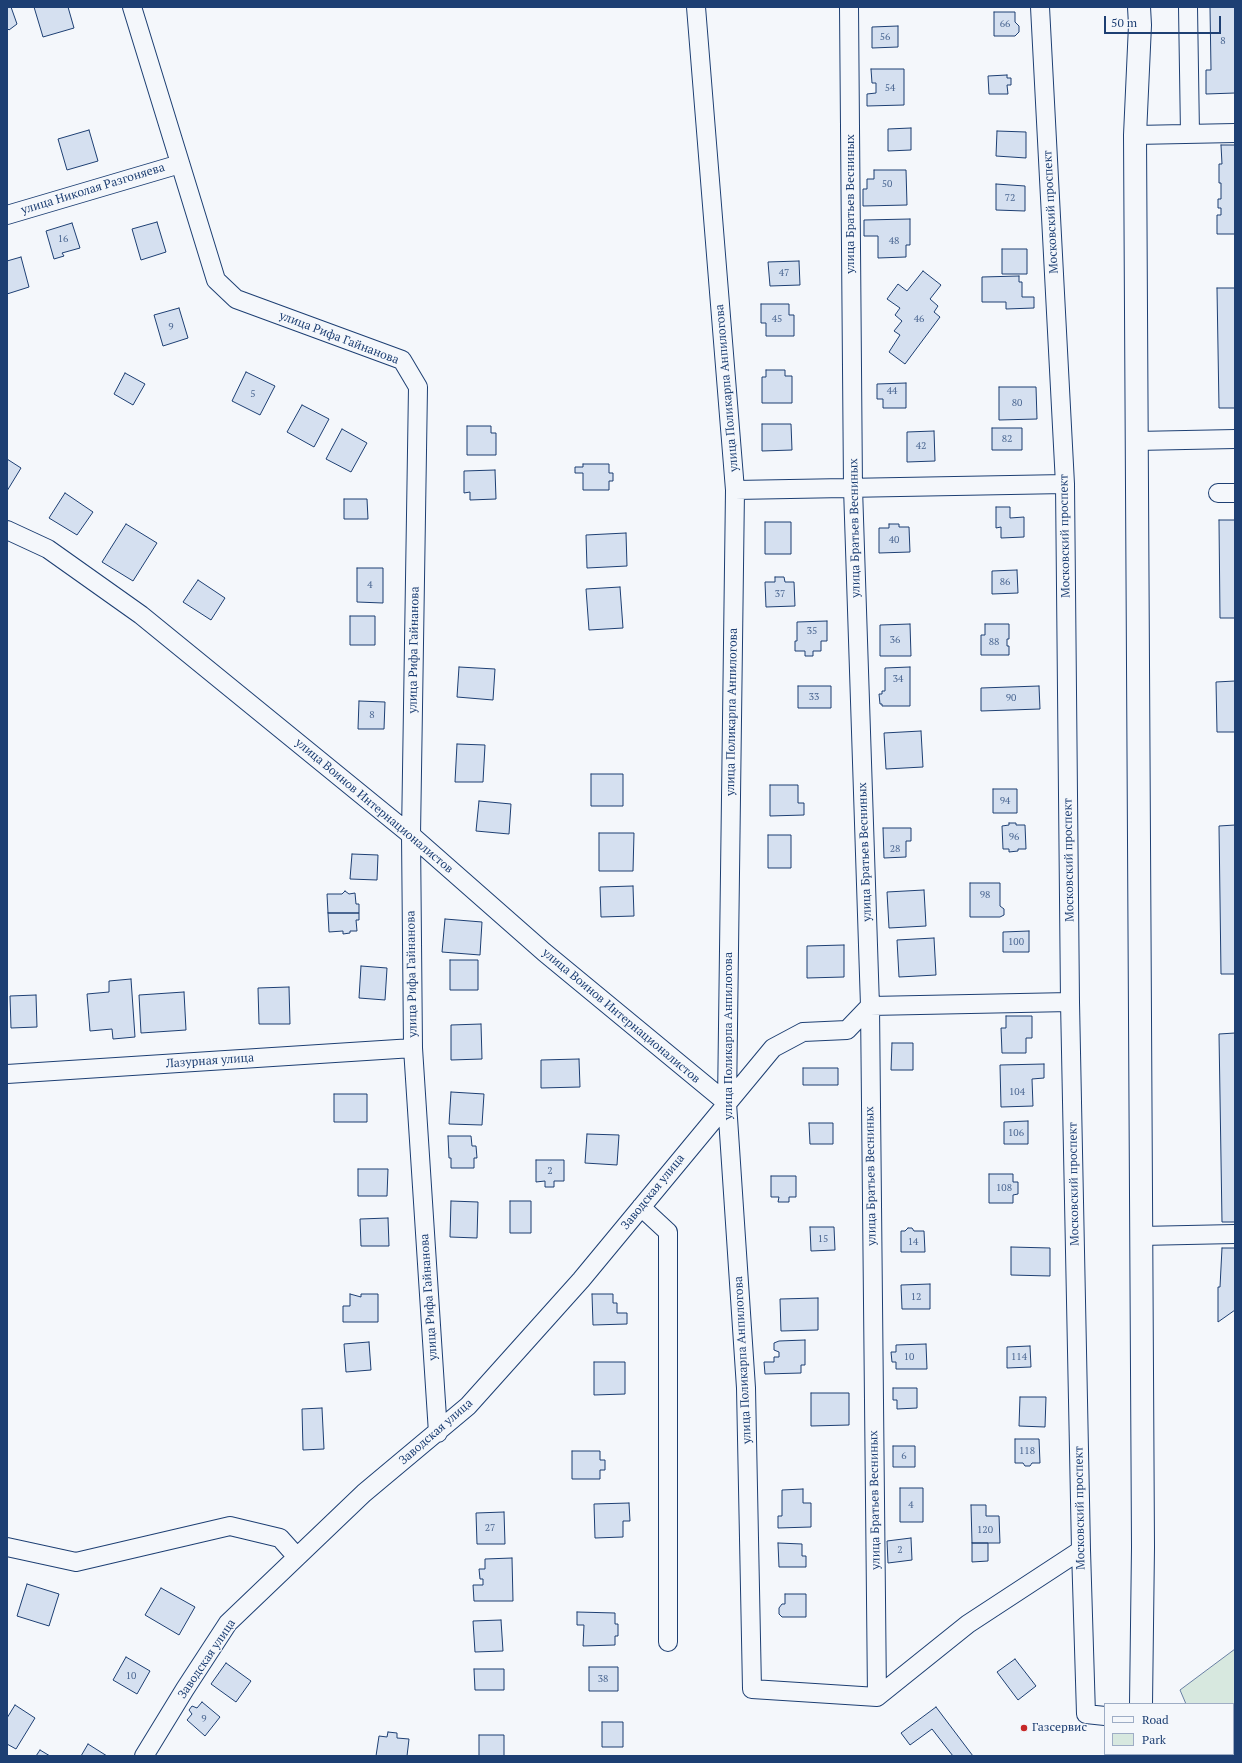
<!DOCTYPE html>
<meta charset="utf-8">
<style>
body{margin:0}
#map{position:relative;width:1242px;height:1763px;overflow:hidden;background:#f4f7fb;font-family:"PT Serif",serif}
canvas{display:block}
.frame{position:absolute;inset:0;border:8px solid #1d3f73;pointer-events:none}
.legend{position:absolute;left:1104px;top:1703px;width:130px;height:52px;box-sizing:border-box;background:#f4f7fb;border:1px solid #9eadc5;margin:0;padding:5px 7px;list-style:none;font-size:12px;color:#1d3f73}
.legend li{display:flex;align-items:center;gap:8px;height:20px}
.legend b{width:20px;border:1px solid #9eadc5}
.scale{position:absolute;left:1104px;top:16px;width:117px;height:18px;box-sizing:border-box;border:2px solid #1d3f73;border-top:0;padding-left:5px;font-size:12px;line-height:14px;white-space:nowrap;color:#1d3f73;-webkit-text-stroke:3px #f4f7fb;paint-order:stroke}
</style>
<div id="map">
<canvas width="1242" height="1763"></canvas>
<div class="frame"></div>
<ul class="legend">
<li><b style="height:5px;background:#f4f7fb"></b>Road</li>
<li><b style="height:11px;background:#d7e8df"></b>Park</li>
</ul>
<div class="scale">50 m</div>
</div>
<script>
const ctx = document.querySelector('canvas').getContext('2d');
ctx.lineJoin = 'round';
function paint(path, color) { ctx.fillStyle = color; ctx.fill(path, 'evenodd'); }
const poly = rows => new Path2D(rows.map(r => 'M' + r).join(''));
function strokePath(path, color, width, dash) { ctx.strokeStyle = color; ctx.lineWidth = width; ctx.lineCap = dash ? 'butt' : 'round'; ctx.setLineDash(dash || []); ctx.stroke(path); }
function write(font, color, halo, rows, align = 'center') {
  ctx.font = font + ' "PT Serif",serif'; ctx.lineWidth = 3; ctx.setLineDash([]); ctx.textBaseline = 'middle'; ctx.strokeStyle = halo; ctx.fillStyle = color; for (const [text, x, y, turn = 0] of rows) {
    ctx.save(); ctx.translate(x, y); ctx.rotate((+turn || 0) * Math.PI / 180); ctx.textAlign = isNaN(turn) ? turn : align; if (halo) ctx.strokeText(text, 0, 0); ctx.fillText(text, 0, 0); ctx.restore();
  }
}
const green = poly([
 [1235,1649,1235,1756,1209,1756,1208,1754,1233,1754,1233,1704,1186,1704,1180,1690,1235,1649]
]);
const building = poly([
 [7,7,11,7,17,24,9,30,7,28,7,7],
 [34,7,68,7,74,28,43,37,34,7],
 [1210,7,1235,7,1235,93,1206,94,1206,70,1211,70,1210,7],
 [994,12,1015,12,1015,22,1019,26,1019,32,1015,36,994,36,994,12],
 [898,26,898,47,872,48,872,27,898,26],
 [871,69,904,69,904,105,867,106,867,94,876,93,876,83,872,83,871,69],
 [1007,75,1007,78,1011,78,1011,85,1007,85,1008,94,989,94,988,76,1007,75],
 [911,128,911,150,888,151,888,129,911,128],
 [89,130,98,161,67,170,58,139,89,130],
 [997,131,1026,132,1026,158,996,156,997,131],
 [1221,145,1235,145,1235,234,1217,234,1217,215,1221,215,1221,208,1218,208,1218,199,1221,199,1221,183,1219,183,1219,164,1222,164,1221,145],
 [874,170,906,170,907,205,863,206,863,189,867,189,867,179,874,179,874,170],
 [996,184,1025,186,1025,211,996,210,996,184],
 [910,219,910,245,906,245,906,257,878,258,878,236,864,236,864,220,910,219],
 [157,222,166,252,141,260,132,229,157,222],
 [72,223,80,248,62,253,64,256,54,259,46,231,72,223],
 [1002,249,1027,249,1027,274,1002,274,1002,249],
 [21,257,29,287,7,294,7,261,21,257],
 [799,261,800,285,770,286,768,262,799,261],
 [923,271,941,285,930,299,938,306,934,312,940,317,905,364,889,352,900,335,894,331,902,321,895,315,900,308,887,299,898,284,907,291,923,271],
 [1019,276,1019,282,1022,282,1022,297,1034,297,1034,308,1006,309,1006,302,982,302,982,277,1019,276],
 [1217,288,1235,288,1235,408,1219,408,1217,288],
 [761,304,789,304,789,315,794,315,794,336,766,336,766,323,761,323,761,304],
 [179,308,188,338,163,346,154,315,179,308],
 [766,370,785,370,785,376,792,376,792,403,762,403,762,377,766,377,766,370],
 [246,372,275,386,260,415,232,401,246,372],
 [125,373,145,384,133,405,114,394,125,373],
 [906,383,906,408,883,408,883,399,877,399,877,384,906,383],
 [999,387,1036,387,1037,419,999,420,999,387],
 [302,405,329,419,314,447,287,432,302,405],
 [762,424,791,424,792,450,762,451,762,424],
 [467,426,491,426,491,433,496,433,496,455,467,455,467,426],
 [992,428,1022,428,1022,450,992,450,992,428],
 [342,429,367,443,351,472,326,459,342,429],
 [934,431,935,461,907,462,907,432,934,431],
 [7,459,21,468,7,491,7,459],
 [583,464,609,464,609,473,613,473,613,481,609,481,609,490,583,490,583,473,575,473,575,467,583,467,583,464],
 [495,470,496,499,470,500,470,492,464,493,464,471,495,470],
 [65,493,93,512,77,535,49,518,65,493],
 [344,499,367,499,368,519,344,519,344,499],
 [996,507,1010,507,1010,518,1024,517,1024,537,1001,538,1001,527,996,528,996,507],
 [1219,520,1235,520,1235,618,1220,618,1219,520],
 [765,522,791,522,791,554,765,554,765,522],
 [126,524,157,543,133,581,102,562,126,524],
 [889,524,899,524,899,527,909,527,910,552,879,553,879,528,889,528,889,524],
 [626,533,627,566,587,568,586,535,626,533],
 [357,568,383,568,383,603,357,602,357,568],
 [1017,570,1018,593,992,594,992,571,1017,570],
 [775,577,784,577,785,582,794,582,795,606,766,607,765,582,775,582,775,577],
 [198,580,225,598,211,620,183,602,198,580],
 [620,587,623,628,589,630,586,589,620,587],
 [350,616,375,616,375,645,350,645,350,616],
 [827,621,827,641,821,641,821,651,813,651,813,656,805,656,805,651,795,651,795,641,797,641,797,622,827,621],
 [910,624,911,656,880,656,880,625,910,624],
 [985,624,1009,624,1009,639,1007,639,1007,646,1009,646,1009,655,981,655,981,635,985,635,985,624],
 [459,667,495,669,493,700,457,697,459,667],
 [910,667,910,706,882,706,882,704,880,704,879,694,882,694,882,691,885,691,885,668,910,667],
 [1235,681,1235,732,1217,732,1216,682,1235,681],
 [798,686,831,686,831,708,798,708,798,686],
 [1039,686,1040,709,981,711,981,688,1039,686],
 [359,701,385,702,384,729,358,729,359,701],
 [921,731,923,767,886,769,884,733,921,731],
 [457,744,485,745,483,782,455,782,457,744],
 [591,774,623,774,623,806,591,806,591,774],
 [770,785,798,785,798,803,804,803,804,815,770,816,770,785],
 [993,789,1017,789,1017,813,993,813,993,789],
 [479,801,511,804,509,834,476,831,479,801],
 [1009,823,1016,823,1016,825,1025,825,1026,849,1018,849,1018,851,1009,852,1009,849,1003,849,1002,826,1009,825,1009,823],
 [1235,825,1235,974,1221,974,1219,826,1235,825],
 [883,828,911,828,911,841,906,841,906,857,884,858,883,828],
 [599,833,634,833,633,871,599,871,599,833],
 [768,835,791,835,791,868,768,868,768,835],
 [352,854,378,855,377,880,350,879,352,854],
 [970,883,1000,883,1000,906,1004,909,1004,915,1000,917,970,917,970,883],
 [633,886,634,916,601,917,600,887,633,886],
 [924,890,926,926,889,928,887,892,924,890],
 [345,891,349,894,355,893,356,904,359,904,359,913,328,913,327,894,342,894,345,891],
 [328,913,359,913,359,920,356,920,357,931,350,931,350,933,343,934,343,931,329,932,328,913],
 [445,919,482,922,480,955,442,952,445,919],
 [1029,931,1029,952,1003,952,1003,932,1029,931],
 [934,938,936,975,899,977,897,940,934,938],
 [844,945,844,977,807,978,807,946,844,945],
 [450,960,478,960,478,990,450,990,450,960],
 [361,966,387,968,385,1000,359,998,361,966],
 [131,979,135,1037,113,1039,112,1029,90,1031,87,994,109,992,109,981,131,979],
 [289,987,290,1024,259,1024,258,988,289,987],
 [184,992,186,1030,141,1033,139,995,184,992],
 [36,995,37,1027,11,1028,10,996,36,995],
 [1006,1016,1032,1016,1032,1038,1026,1038,1026,1053,1002,1053,1001,1028,1006,1028,1006,1016],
 [481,1024,482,1059,451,1060,451,1025,481,1024],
 [1235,1033,1235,1222,1222,1222,1219,1034,1235,1033],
 [892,1043,913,1043,913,1070,891,1070,892,1043],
 [579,1059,580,1087,541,1088,541,1060,579,1059],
 [1044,1064,1044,1078,1032,1079,1033,1106,1001,1107,1000,1065,1044,1064],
 [803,1068,838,1068,838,1085,803,1085,803,1068],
 [451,1092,484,1094,482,1125,449,1124,451,1092],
 [334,1094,367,1094,367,1122,334,1122,334,1094],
 [1028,1121,1028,1144,1004,1144,1004,1122,1028,1121],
 [809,1123,833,1123,833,1144,810,1144,809,1123],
 [587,1134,619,1135,617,1165,585,1163,587,1134],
 [448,1136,471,1136,472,1146,476,1146,477,1158,474,1158,474,1168,451,1168,451,1158,449,1158,448,1136],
 [536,1160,564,1160,564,1181,554,1181,554,1187,545,1187,545,1181,536,1182,536,1160],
 [358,1169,388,1169,387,1196,358,1196,358,1169],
 [989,1174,1013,1174,1013,1182,1018,1182,1018,1194,1013,1195,1013,1203,989,1203,989,1174],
 [771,1176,796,1176,796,1197,789,1197,789,1202,778,1202,779,1197,771,1197,771,1176],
 [451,1201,478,1202,477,1238,450,1237,451,1201],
 [510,1201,531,1201,531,1233,510,1233,510,1201],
 [388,1218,389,1246,361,1246,360,1219,388,1218],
 [810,1227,834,1227,835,1250,811,1251,810,1227],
 [908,1228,912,1228,914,1231,924,1231,925,1252,901,1252,901,1231,905,1231,908,1228],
 [1011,1247,1050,1248,1050,1276,1011,1275,1011,1247],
 [1222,1248,1235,1248,1235,1310,1218,1322,1218,1287,1220,1287,1222,1248],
 [930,1284,930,1309,902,1309,901,1285,930,1284],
 [350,1294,361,1297,361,1294,378,1294,378,1322,343,1322,343,1306,350,1306,350,1294],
 [592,1294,613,1294,613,1303,617,1303,617,1313,627,1313,627,1324,593,1325,592,1294],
 [818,1298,818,1330,781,1331,780,1299,818,1298],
 [805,1340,805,1365,801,1365,801,1373,765,1374,764,1362,774,1362,774,1357,779,1357,779,1352,774,1350,774,1343,779,1341,805,1340],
 [369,1342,371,1370,346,1372,344,1344,369,1342],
 [926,1344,927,1369,896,1369,896,1362,892,1362,891,1352,896,1352,896,1345,926,1344],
 [1030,1346,1031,1367,1007,1368,1007,1347,1030,1346],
 [594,1362,625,1362,625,1394,594,1395,594,1362],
 [893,1388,917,1388,917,1408,897,1409,897,1400,893,1400,893,1388],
 [811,1393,849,1393,849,1425,811,1426,811,1393],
 [1020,1397,1046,1397,1045,1427,1019,1426,1020,1397],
 [322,1408,324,1449,303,1450,302,1409,322,1408],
 [1015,1439,1039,1439,1040,1463,1032,1463,1030,1466,1025,1466,1023,1463,1015,1463,1015,1439],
 [893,1446,915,1446,915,1467,893,1467,893,1446],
 [572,1451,600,1451,600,1460,605,1460,605,1470,600,1470,600,1479,572,1479,572,1451],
 [900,1488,923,1488,923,1522,900,1522,900,1488],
 [803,1489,803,1503,811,1503,811,1527,778,1528,778,1516,782,1516,782,1490,803,1489],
 [629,1503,630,1521,623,1521,623,1537,595,1538,594,1504,629,1503],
 [971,1505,986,1505,986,1516,999,1516,1000,1543,972,1543,971,1505],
 [504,1512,505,1544,477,1544,476,1513,504,1512],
 [911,1538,912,1560,888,1563,887,1541,911,1538],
 [778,1543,802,1544,802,1556,806,1556,806,1567,779,1567,778,1543],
 [972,1543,988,1543,988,1561,972,1562,972,1543],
 [512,1558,513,1601,474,1601,473,1585,483,1585,483,1579,480,1579,479,1569,485,1569,485,1559,512,1558],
 [27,1584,59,1594,49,1626,17,1616,27,1584],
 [161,1588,195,1607,179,1635,145,1615,161,1588],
 [785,1594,806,1594,806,1617,782,1617,779,1614,779,1608,782,1604,785,1604,785,1594],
 [577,1612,615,1613,615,1624,618,1624,618,1636,615,1636,615,1645,583,1646,584,1625,577,1625,577,1612],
 [501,1620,503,1651,475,1652,473,1621,501,1620],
 [126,1657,150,1671,137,1694,113,1680,126,1657],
 [1015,1659,1036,1686,1018,1700,997,1672,1015,1659],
 [226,1663,251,1681,236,1702,211,1684,226,1663],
 [589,1667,618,1667,618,1691,589,1691,589,1667],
 [474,1669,504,1669,504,1690,475,1690,474,1669],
 [202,1702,220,1717,205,1736,187,1720,192,1714,189,1710,192,1706,197,1708,202,1702],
 [15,1705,35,1718,16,1749,7,1744,7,1718,15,1705],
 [936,1707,973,1756,953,1756,932,1729,910,1745,901,1733,936,1707],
 [602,1722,623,1722,623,1747,602,1747,602,1722],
 [388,1732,397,1733,397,1738,409,1739,407,1756,376,1756,379,1736,387,1737,388,1732],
 [479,1735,504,1735,504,1756,479,1756,479,1735],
 [88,1744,107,1756,81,1756,88,1744],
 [40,1750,50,1756,36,1756,40,1750]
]);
const minor = poly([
 [132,7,216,280,236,299,402,360,418,387,411,835,413,1048,438,1433],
 [696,7,735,490,727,1103,746,1388,752,1689,877,1697,968,1624,1081,1550],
 [849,7,853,488,870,1006,877,1697],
 [1040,7,1065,484,1070,1002,1081,1550,1086,1714,1105,1716],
 [1188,7,1190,134],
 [1135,135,1235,133],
 [7,215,180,164],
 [1136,441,1235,439],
 [735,490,1065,484],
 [1218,493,1235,493],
 [7,530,48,549,141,615,411,835,544,952,727,1103],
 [7,1074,413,1048],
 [641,1207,668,1232,668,1642],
 [1140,1236,1235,1234],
 [7,1547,76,1562,230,1526,280,1538,297,1557],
 [144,1756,185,1689,228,1623,364,1493,468,1406,581,1280,773,1048,803,1032,847,1030,870,1006,1070,1002]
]);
const major = poly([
 [1139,7,1140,25,1135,135,1143,1547,1141,1704],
 [1141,1754,1141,1756]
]);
const markers = [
 [1024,1728,4,"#c62828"]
];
const numberNames = [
 ["66",1005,24],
 ["56",885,37],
 ["8",1223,41],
 ["54",890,88],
 ["50",887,184],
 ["72",1010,198],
 ["16",63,239],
 ["48",894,241],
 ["47",784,273],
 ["45",777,319],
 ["46",919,319],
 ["9",171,327],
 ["44",892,391],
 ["5",253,394],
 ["80",1017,403],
 ["82",1007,439],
 ["42",921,446],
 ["40",894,540],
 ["86",1005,582],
 ["4",370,585],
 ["37",780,594],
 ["35",812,631],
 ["36",895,640],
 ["88",994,642],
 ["34",898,679],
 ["33",814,697],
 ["90",1011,698],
 ["8",372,715],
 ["94",1005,801],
 ["96",1014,837],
 ["28",895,849],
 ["98",985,895],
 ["100",1016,942],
 ["104",1017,1092],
 ["106",1016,1133],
 ["2",550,1171],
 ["108",1004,1188],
 ["15",823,1239],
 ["14",913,1242],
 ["12",916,1297],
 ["10",909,1357],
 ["114",1019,1357],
 ["118",1027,1451],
 ["6",904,1456],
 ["4",911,1505],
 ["27",490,1528],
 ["120",985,1530],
 ["2",900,1550],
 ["10",131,1676],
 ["38",603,1679],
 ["9",204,1719]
];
const streetNames = [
 ["улица Николая Разгоняева",93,189,-17],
 ["улица Братьев Весниных",851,204,-90],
 ["Московский проспект",1051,212,-93],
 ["улица Рифа Гайнанова",339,338,21],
 ["улица Поликарпа Анпилогова",727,388,-95],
 ["улица Братьев Весниных",855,528,-91],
 ["Московский проспект",1065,536,-91],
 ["улица Рифа Гайнанова",414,650,-89],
 ["улица Поликарпа Анпилогова",732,712,-89],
 ["улица Воинов Интернационалистов",374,806,40],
 ["улица Братьев Весниных",865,852,-92],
 ["Московский проспект",1069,860,-91],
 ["улица Рифа Гайнанова",412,974,-91],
 ["улица Воинов Интернационалистов",621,1016,40],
 ["улица Поликарпа Анпилогова",729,1036,-90],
 ["Лазурная улица",210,1061,-4],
 ["улица Братьев Весниных",871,1176,-91],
 ["Московский проспект",1074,1184,-91],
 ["Заводская улица",653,1192,-51],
 ["улица Рифа Гайнанова",429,1297,-94],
 ["улица Поликарпа Анпилогова",743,1360,-93],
 ["Заводская улица",436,1432,-41],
 ["улица Братьев Весниных",875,1500,-91],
 ["Московский проспект",1080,1508,-91],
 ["Заводская улица",207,1659,-56]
];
const poiNames = [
 ["Газсервис",1032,1728]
];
paint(green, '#d7e8df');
strokePath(green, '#687fa3', 1);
paint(building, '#d5e0f0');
strokePath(building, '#1d3f73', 1);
strokePath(minor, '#1d3f73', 20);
strokePath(major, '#1d3f73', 24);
strokePath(minor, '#f4f7fb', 18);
strokePath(major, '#f4f7fb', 22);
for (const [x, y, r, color] of markers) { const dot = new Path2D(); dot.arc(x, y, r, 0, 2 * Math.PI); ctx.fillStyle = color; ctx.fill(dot); strokePath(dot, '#f4f7fb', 1.5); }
write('10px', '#4b6792', null, numberNames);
write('12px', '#1d3f73', '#f4f7fb', streetNames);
write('12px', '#1d3f73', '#f4f7fb', poiNames, 'left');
</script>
